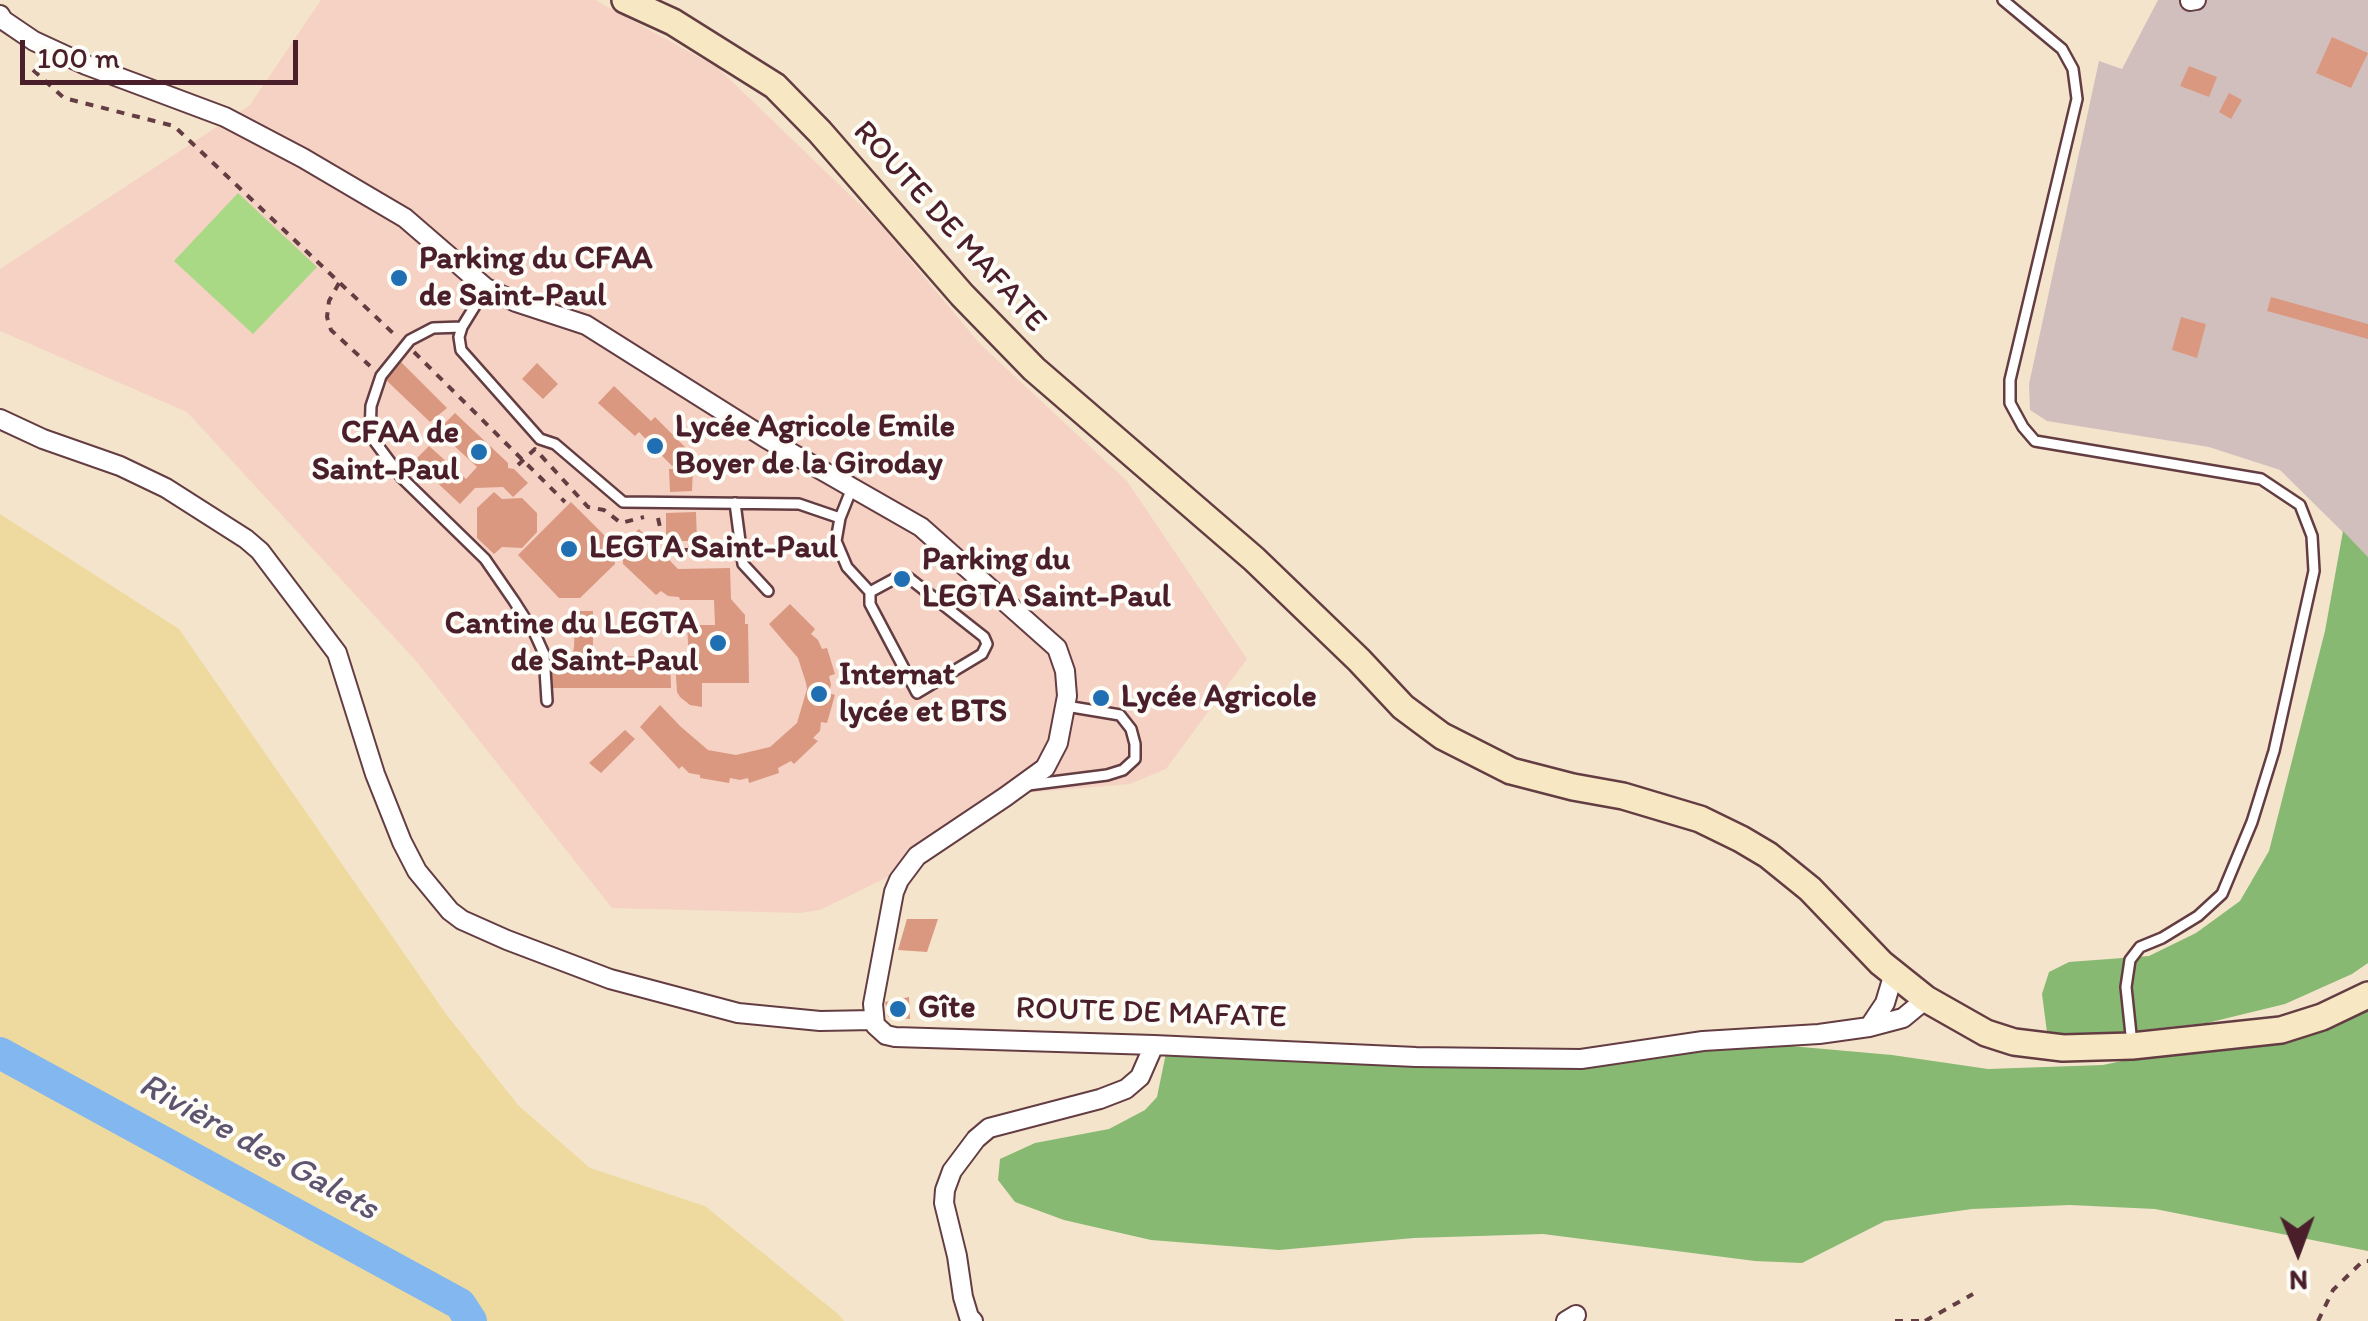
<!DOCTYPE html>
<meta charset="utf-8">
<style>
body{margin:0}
#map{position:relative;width:2368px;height:1321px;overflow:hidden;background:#f4e4cb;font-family:Itim,sans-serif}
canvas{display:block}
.north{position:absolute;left:2248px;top:1201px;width:100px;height:100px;-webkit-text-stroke:8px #fdfcf7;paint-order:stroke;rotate:179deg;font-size:28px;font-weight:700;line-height:40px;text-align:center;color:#4a1f2b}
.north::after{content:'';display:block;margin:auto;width:35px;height:45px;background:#4a1f2b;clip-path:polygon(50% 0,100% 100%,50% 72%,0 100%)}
.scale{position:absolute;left:20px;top:40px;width:278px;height:45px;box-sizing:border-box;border:5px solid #4a1f2b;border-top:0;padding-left:12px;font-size:30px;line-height:35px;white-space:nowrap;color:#4a1f2b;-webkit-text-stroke:8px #fdfcf7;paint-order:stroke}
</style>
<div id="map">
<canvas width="2368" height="1321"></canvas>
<div class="north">N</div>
<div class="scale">100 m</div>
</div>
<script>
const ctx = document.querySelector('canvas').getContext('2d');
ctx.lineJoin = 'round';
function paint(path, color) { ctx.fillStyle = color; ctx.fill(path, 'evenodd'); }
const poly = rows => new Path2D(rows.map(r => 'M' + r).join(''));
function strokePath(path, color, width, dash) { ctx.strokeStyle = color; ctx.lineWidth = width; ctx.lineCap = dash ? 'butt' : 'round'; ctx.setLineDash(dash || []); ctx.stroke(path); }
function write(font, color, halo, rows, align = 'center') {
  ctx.font = font + ' Itim,sans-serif'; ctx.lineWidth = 8; ctx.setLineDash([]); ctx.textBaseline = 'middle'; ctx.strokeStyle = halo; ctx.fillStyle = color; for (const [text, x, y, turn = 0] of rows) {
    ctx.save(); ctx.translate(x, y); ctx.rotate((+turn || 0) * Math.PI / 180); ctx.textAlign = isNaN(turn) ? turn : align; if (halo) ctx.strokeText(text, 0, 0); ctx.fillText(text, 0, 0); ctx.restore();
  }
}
const built = poly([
 [321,0,595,0,717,67,880,224,980,344,1127,481,1247,659,1166,769,1130,784,988,796,888,877,820,910,800,913,612,908,417,662,187,412,0,331,0,269,250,105]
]);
const industrial = poly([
 [2158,0,2368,0,2368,557,2280,470,2209,447,2047,421,2030,410,2029,384,2099,61,2122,69]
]);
const green = poly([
 [238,193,317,267,253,334,174,261]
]);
const forest = poly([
 [2343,531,2368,557,2368,963,2352,974,2285,1004,2207,1023,2048,1040,2042,994,2049,972,2069,962,2149,956,2196,933,2240,901,2269,851,2325,631],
 [2368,989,2368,1251,2155,1209,2070,1205,1972,1209,1885,1221,1802,1263,1755,1261,1543,1234,1414,1238,1279,1250,1151,1240,1064,1220,1015,1202,998,1180,1000,1159,1035,1143,1109,1129,1145,1110,1157,1097,1166,1053,1554,1068,1683,1050,1779,1045,1892,1055,1988,1069,2103,1065,2241,1036]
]);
const sand = poly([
 [0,514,179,629,446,1014,518,1105,590,1168,705,1206,838,1314,844,1321,0,1321]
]);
const river = poly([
 [0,1053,460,1304,471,1321]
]);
const building = poly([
 [2332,37,2368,53,2351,88,2316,73],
 [2189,66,2217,77,2209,97,2180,86],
 [2229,93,2242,100,2231,119,2219,112],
 [2271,297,2368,324,2368,339,2267,311],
 [2181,317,2206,324,2197,358,2172,350],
 [401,362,447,408,430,422,385,379],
 [537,363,558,384,543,399,522,379],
 [614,386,651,421,655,417,689,451,672,466,639,432,635,436,598,403],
 [455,413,508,463,508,468,514,469,528,483,513,497,503,487,475,488,460,504,414,461,429,446,466,479,477,467,449,441,455,436,444,424],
 [669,469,693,469,692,491,670,492],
 [494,492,502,499,522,498,537,513,537,532,522,548,502,547,494,554,477,538,477,508],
 [571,502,613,544,615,564,580,598,559,598,518,555],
 [696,512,697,541,666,541,666,513],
 [639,529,678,569,730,568,731,599,745,615,745,624,748,624,749,683,702,683,702,707,690,705,680,697,677,692,675,661,689,661,687,625,715,625,714,600,680,600,679,597,668,596,661,591,656,595,623,564,622,543],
 [790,604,815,629,811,634,818,640,822,649,827,648,835,674,829,676,831,685,829,693,835,695,827,723,821,722,820,731,813,738,818,741,794,764,791,761,778,768,779,773,749,783,748,778,740,780,730,778,729,783,700,778,700,775,689,773,682,766,679,769,640,727,660,705,680,726,708,750,736,755,770,747,797,723,807,689,806,683,798,658,769,624],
 [575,611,593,611,593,657,670,656,671,688,551,688,550,656,572,657,574,647],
 [625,730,635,739,601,773,589,763],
 [907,919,938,919,927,952,898,950],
 [909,997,910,1019,888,1017,885,1002]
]);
const path = poly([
 [33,70,64,98,174,126,396,336],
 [339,283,329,301,327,317,331,330,370,366],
 [414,352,565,502],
 [518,465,535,449,588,507,604,510,621,523,644,517],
 [658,518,665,550,727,550],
 [1895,1321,1922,1321],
 [1925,1321,1973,1294],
 [2318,1321,2333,1290,2363,1261,2368,1261]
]);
const lane = poly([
 [2003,0,2062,49,2073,69,2077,99,2010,380,2010,403,2023,427,2035,441,2261,479,2300,505,2312,536,2314,571,2274,751,2252,822,2222,894,2198,916,2162,938,2140,947,2130,960,2126,987,2132,1044],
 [486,288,462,327,459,337,461,350,540,439,555,444,623,502,799,504,840,518,852,488],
 [462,327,433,328,410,340,381,376,371,406,370,435,402,478,485,559,514,601,535,634,544,654,547,701],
 [735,503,743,564,768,591],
 [840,518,836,541,847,567,870,592,870,604,917,693,982,654,987,644,984,637,909,578,902,576,894,579,870,592],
 [1028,785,1107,775,1123,770,1135,759,1135,744,1131,729,1120,715,1066,706]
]);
const street = poly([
 [2190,1,2196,0],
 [0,15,3,20,34,41,86,65,225,117,303,158,405,218,486,288,516,302,586,325,767,439,921,527,1057,648,1065,671,1067,696,1058,743,1045,768,1005,797,917,856,899,880,894,892,873,1004,875,1025,886,1035,895,1037,1154,1045,1416,1057,1581,1059,1703,1041,1819,1034,1869,1027,1903,1018,1926,999],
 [0,419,43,439,120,466,166,488,246,539,260,551,337,653,375,774,402,842,417,871,450,911,462,920,507,940,610,979,738,1013,820,1021,873,1020],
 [1869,1027,1885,1003,1894,973],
 [973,1321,969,1317,963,1297,957,1256,944,1203,945,1190,952,1171,976,1139,989,1128,1100,1099,1126,1089,1140,1077,1154,1045],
 [1566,1321,1576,1315]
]);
const secondary = poly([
 [625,0,673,22,775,86,820,132,962,295,1034,369,1254,559,1359,660,1403,707,1442,736,1511,771,1573,787,1623,796,1700,819,1741,839,1768,855,1810,889,1881,963,1926,999,1986,1033,2014,1042,2063,1048,2132,1046,2281,1030,2322,1017,2368,995]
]);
const markers = [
 [399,278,10,"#1f6fb2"],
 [655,446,10,"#1f6fb2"],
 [479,452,10,"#1f6fb2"],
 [569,549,10,"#1f6fb2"],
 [902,579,10,"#1f6fb2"],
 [718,643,10,"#1f6fb2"],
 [819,694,10,"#1f6fb2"],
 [1101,698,10,"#1f6fb2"],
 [898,1009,10,"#1f6fb2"]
];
const streetNames = [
 ["ROUTE DE MAFATE",949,227,48],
 ["ROUTE DE MAFATE",1151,1014,2]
];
const poiNames = [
 ["Parking du CFAA",419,260],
 ["de Saint-Paul",419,297],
 ["Lycée Agricole Emile",675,428],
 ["Boyer de la Giroday",675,465],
 ["CFAA de",459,434,"right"],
 ["Saint-Paul",459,471,"right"],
 ["LEGTA Saint-Paul",589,549],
 ["Parking du",922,561],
 ["LEGTA Saint-Paul",922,598],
 ["Cantine du LEGTA",698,625,"right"],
 ["de Saint-Paul",698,662,"right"],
 ["Internat",839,676],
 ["lycée et BTS",839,713],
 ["Lycée Agricole",1121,698],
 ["Gîte",918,1009]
];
const waterNames = [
 ["Rivière des Galets",258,1148,29]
];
paint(built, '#f6d2c4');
paint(industrial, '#d1bfbe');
paint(green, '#aad986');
paint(forest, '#87b973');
paint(sand, '#eeda9e');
strokePath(river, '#82b7f0', 32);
paint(building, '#db9880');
strokePath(lane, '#643d43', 14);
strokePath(street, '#643d43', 22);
strokePath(secondary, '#643d43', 30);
strokePath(path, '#643d43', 4, [8, 8]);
strokePath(lane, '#fff', 9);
strokePath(street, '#fff', 18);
strokePath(secondary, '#f7e8c3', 25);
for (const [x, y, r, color] of markers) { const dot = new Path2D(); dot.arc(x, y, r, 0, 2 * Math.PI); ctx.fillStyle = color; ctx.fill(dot); strokePath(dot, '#fdfcf7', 4); }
write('32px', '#4a1f2b', '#fdfcf7', streetNames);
write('bold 32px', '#4a1f2b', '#fdfcf7', poiNames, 'left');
write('italic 35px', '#5e5470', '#fdfcf7', waterNames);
</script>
